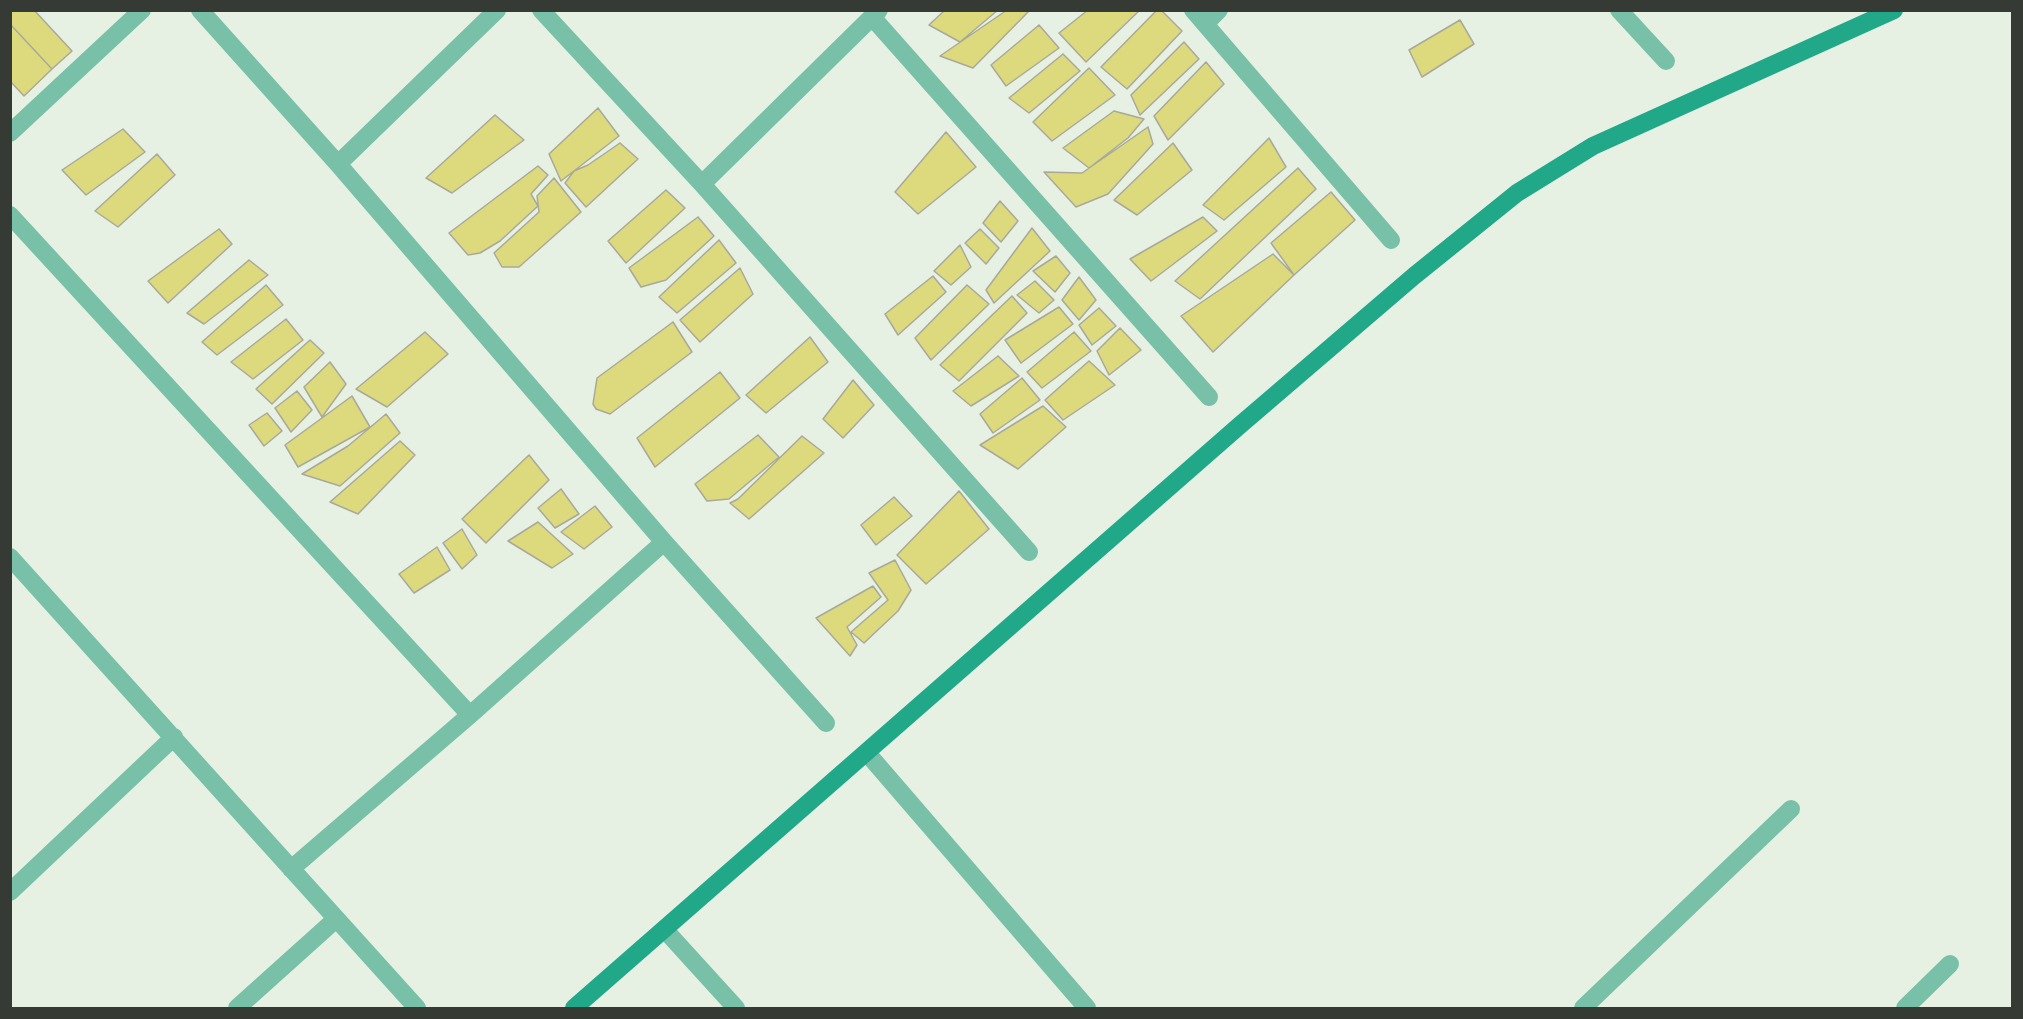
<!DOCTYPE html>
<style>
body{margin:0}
#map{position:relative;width:2023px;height:1019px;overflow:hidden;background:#e6f1e3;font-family:"DM Sans",sans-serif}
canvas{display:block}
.frame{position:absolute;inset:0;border:12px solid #363a35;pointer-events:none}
</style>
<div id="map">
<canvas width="2023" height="1019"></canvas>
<div class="frame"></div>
</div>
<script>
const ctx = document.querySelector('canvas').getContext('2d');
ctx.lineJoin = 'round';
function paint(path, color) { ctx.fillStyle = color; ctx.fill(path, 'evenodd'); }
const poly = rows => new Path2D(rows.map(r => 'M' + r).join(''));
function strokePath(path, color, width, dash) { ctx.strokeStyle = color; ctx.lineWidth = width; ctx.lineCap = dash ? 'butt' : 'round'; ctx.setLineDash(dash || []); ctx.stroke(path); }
const building = poly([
 [10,10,34,10,72,51,52,69,10,24,10,10],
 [945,10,998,10,960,42,929,25,945,10],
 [1007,10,1030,10,973,68,940,56,1007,10],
 [1088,10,1140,10,1086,62,1059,33,1088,10],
 [1157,10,1161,10,1182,31,1127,89,1101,67,1157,10],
 [1460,20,1474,44,1422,77,1409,50,1460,20],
 [10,24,52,69,24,96,10,81,10,24],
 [1039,25,1059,48,1006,86,991,65,1039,25],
 [1184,42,1199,59,1140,115,1131,95,1184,42],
 [1063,54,1080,71,1029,113,1009,98,1063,54],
 [1206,62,1224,84,1168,140,1154,116,1206,62],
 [1089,68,1115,95,1052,141,1033,122,1089,68],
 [598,108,619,136,561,181,549,154,598,108],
 [1114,111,1144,119,1128,138,1089,168,1063,148,1114,111],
 [495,115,524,140,452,193,426,178,495,115],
 [1148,127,1153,144,1108,194,1076,207,1044,172,1082,173,1148,127],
 [123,129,145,152,86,195,62,170,123,129],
 [946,132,976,167,918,214,895,192,946,132],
 [1269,138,1286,167,1224,220,1203,205,1269,138],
 [620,143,638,159,586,207,565,183,574,171,588,165,620,143],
 [1173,143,1192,170,1137,215,1114,200,1173,143],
 [157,154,175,175,118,227,95,211,157,154],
 [538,166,548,175,531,194,538,206,500,241,480,253,468,255,449,233,538,166],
 [1298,168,1316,189,1200,299,1175,281,1298,168],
 [554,178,581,212,519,267,502,267,494,253,539,212,537,196,554,178],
 [666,190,685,208,626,263,608,241,666,190],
 [1331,192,1355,220,1294,275,1271,243,1331,192],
 [1000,201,1018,221,1001,242,983,223,1000,201],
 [698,217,714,236,666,280,641,287,629,268,698,217],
 [1203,217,1217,231,1151,281,1130,259,1203,217],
 [1032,228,1050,251,994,303,986,290,1032,228],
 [219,229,232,244,168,303,148,281,219,229],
 [980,229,999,248,986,264,965,243,980,229],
 [719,240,736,263,677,313,659,297,719,240],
 [960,245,971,267,951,285,934,271,960,245],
 [1273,254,1294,275,1213,352,1181,316,1273,254],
 [1056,256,1070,273,1055,292,1033,271,1056,256],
 [249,260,268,275,204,324,187,313,249,260],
 [740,268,753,294,700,342,680,320,740,268],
 [933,276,946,292,898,335,885,314,933,276],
 [1079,277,1096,300,1079,320,1062,300,1079,277],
 [1035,281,1054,300,1039,313,1017,295,1035,281],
 [266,285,283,305,217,355,202,342,266,285],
 [967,285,989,304,931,360,915,338,967,285],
 [1012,296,1027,313,959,381,940,365,1012,296],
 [1059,307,1073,324,1021,363,1005,340,1059,307],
 [1099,308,1116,326,1092,345,1079,325,1099,308],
 [286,319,303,340,253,379,231,362,286,319],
 [673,322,692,352,610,414,596,409,593,404,597,378,673,322],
 [1120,328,1141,350,1109,375,1097,351,1120,328],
 [425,332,448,354,387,407,356,389,425,332],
 [1074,332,1091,351,1042,388,1027,372,1074,332],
 [810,337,828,362,766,413,746,395,810,337],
 [310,340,324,353,272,404,256,389,310,340],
 [998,356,1019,376,971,406,953,391,998,356],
 [1089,361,1115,385,1063,420,1045,400,1089,361],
 [330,362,346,384,322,417,304,387,330,362],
 [720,372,740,398,655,467,637,438,720,372],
 [1022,378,1040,400,993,433,980,414,1022,378],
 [853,380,874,405,843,438,823,419,853,380],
 [297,391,312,410,291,432,275,408,297,391],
 [352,396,370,427,298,467,285,445,352,396],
 [1043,406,1066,427,1018,469,980,445,1043,406],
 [267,413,282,431,264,446,249,425,267,413],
 [386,414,400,433,340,486,302,474,348,446,386,414],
 [758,435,779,457,729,499,707,501,695,484,758,435],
 [802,436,824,453,749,519,730,503,738,499,802,436],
 [400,441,415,455,358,514,330,502,400,441],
 [529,455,549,480,486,543,462,519,529,455],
 [561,489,579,514,555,528,538,508,561,489],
 [959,491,989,529,926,584,897,555,959,491],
 [894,497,912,516,876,545,861,525,894,497],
 [595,506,612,527,584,549,561,532,595,506],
 [538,522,573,554,552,568,508,541,538,522],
 [462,529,477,555,462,569,443,543,462,529],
 [437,547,450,570,414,593,399,574,437,547],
 [895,560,911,590,898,611,864,643,851,632,888,600,869,573,895,560],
 [873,586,881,597,847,627,857,645,850,656,816,618,873,586]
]);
const street = poly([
 [200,10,338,164,664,542,826,723],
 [541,10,702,184,1029,552],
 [1193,10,1391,240],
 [1619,10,1666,61],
 [872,17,1209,397],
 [1205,24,1219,10],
 [10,133,142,10],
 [338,164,497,10],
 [702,184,879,10],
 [10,215,470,715],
 [10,557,417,1008],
 [867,753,1087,1008],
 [291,869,470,715,664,542],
 [10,892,174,737],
 [665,930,736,1008],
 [237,1008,336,919],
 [1583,1008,1791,809],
 [1905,1008,1950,964]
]);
const secondary = poly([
 [574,1008,1239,426,1414,276,1517,193,1593,146,1894,10]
]);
paint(building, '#dcda7c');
strokePath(building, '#a9a99b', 1.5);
strokePath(street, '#79c0a9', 18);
strokePath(secondary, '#21a888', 18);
</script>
